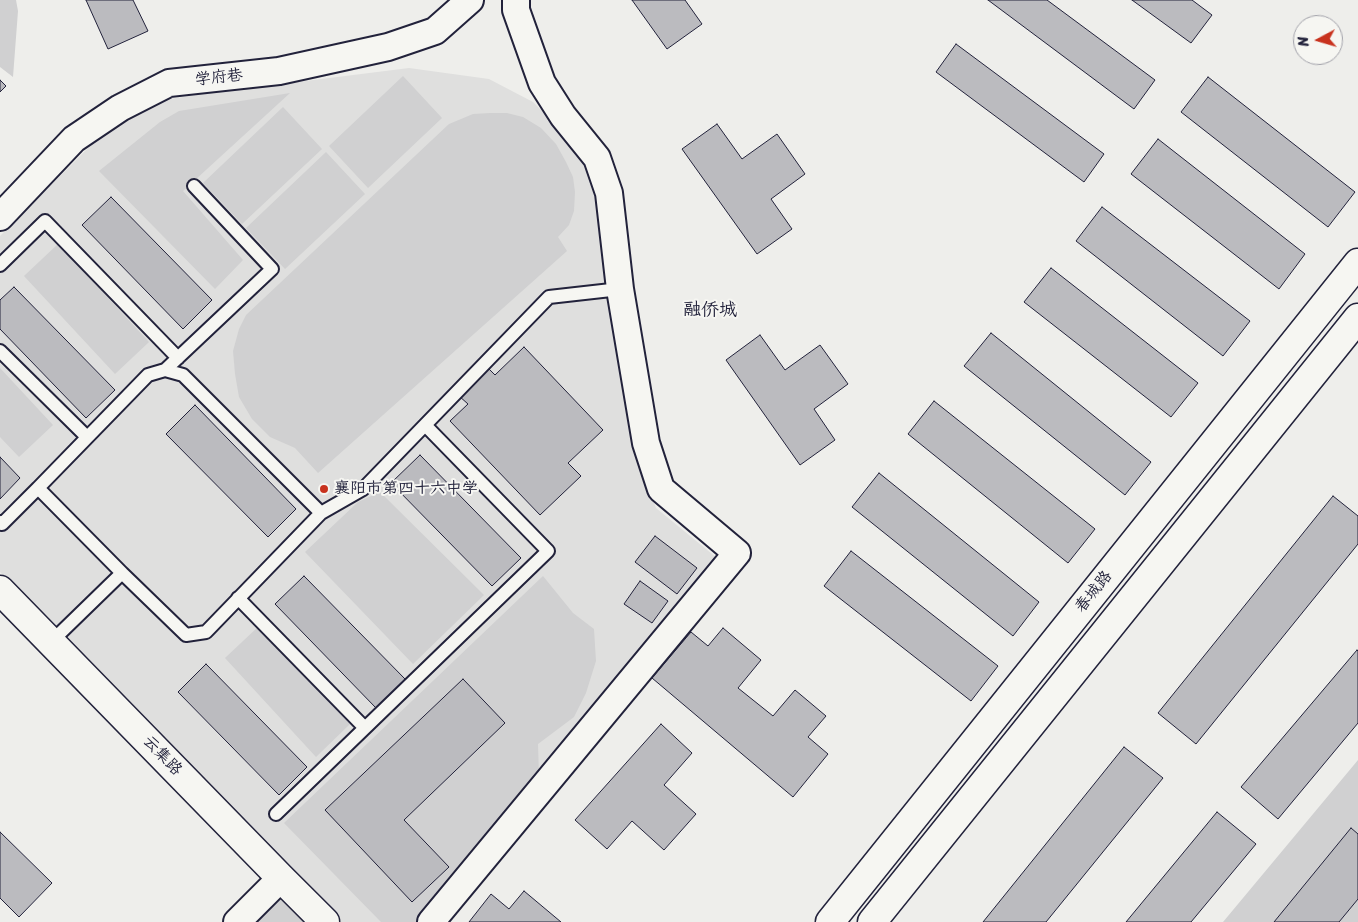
<!DOCTYPE html>
<meta charset="utf-8">
<style>
body{margin:0}
#map{position:relative;width:1358px;height:922px;overflow:hidden;background:#eeeeeb;font-family:Sriracha,sans-serif}
canvas{display:block}
.north{position:absolute;left:1293px;top:15px;width:50px;height:50px;box-sizing:border-box;background:#f6f6f2;border:1px solid #a1a1a9;border-radius:50%;rotate:264deg;font-size:14px;font-weight:700;line-height:20px;text-align:center;color:#22223b}
.north::after{content:'';display:block;margin:auto;width:18px;height:22px;background:#c8321e;clip-path:polygon(50% 0,100% 100%,50% 72%,0 100%)}
</style>
<div id="map">
<canvas width="1358" height="922"></canvas>
<div class="north">N</div>
</div>
<script>
const ctx = document.querySelector('canvas').getContext('2d');
ctx.lineJoin = 'round';
function paint(path, color) { ctx.fillStyle = color; ctx.fill(path, 'evenodd'); }
const poly = rows => new Path2D(rows.map(r => 'M' + r).join(''));
function strokePath(path, color, width, dash) { ctx.strokeStyle = color; ctx.lineWidth = width; ctx.lineCap = dash ? 'butt' : 'round'; ctx.setLineDash(dash || []); ctx.stroke(path); }
function write(font, color, halo, rows, align = 'center') {
  ctx.font = font + ' Sriracha,"LXGW WenKai TC",sans-serif'; ctx.lineWidth = 4; ctx.setLineDash([]); ctx.textBaseline = 'middle'; ctx.strokeStyle = halo; ctx.fillStyle = color; for (const [text, x, y, turn = 0] of rows) {
    ctx.save(); ctx.translate(x, y); ctx.rotate((+turn || 0) * Math.PI / 180); ctx.textAlign = isNaN(turn) ? turn : align; if (halo) ctx.strokeText(text, 0, 0); ctx.fillText(text, 0, 0); ctx.restore();
  }
}
const built = poly([
 [409,68,489,79,533,102,566,135,587,164,600,195,628,417,640,469,656,508,723,563,424,922,338,922,0,572,0,236,99,137,163,100,202,94]
]);
const green = poly([
 [0,0,16,0,18,11,13,77,0,67],
 [403,76,442,118,368,188,329,146],
 [290,93,183,191,243,260,215,289,99,171,160,122,179,111],
 [283,107,322,149,242,224,203,183],
 [490,113,507,113,523,117,541,128,556,144,566,162,573,177,575,192,574,211,569,225,558,237,567,251,318,473,295,448,270,437,252,419,239,397,235,374,233,351,239,329,246,315,449,124,473,114],
 [326,152,365,194,285,269,246,228],
 [58,244,149,342,115,374,24,276],
 [0,368,53,425,19,457,0,437],
 [380,492,484,595,413,664,305,552,358,502],
 [543,576,573,613,594,629,596,661,586,693,574,717,538,744,539,776,417,922,381,922,284,823],
 [259,626,350,724,316,757,225,658],
 [1358,760,1358,922,1223,922],
 [281,878,325,922,237,922]
]);
const building = poly([
 [86,0,133,0,148,31,108,49,86,0],
 [632,0,685,0,702,24,667,49,632,0],
 [988,0,1047,0,1155,80,1134,109,988,0],
 [1132,0,1192,0,1212,15,1191,43,1132,0],
 [956,44,1104,154,1084,182,936,72,956,44],
 [1208,77,1355,192,1328,227,1181,112,1208,77],
 [0,80,6,86,0,92,0,80],
 [717,124,742,159,777,134,805,174,771,199,792,229,757,254,682,149,717,124],
 [1158,139,1305,254,1279,289,1131,174,1158,139],
 [111,197,212,300,183,329,82,225,111,197],
 [1102,207,1250,321,1223,356,1076,241,1102,207],
 [1051,268,1198,383,1171,417,1024,302,1051,268],
 [14,287,115,390,86,418,0,329,0,300,14,287],
 [991,333,1151,462,1125,495,964,366,991,333],
 [760,335,785,370,820,345,848,384,814,409,835,440,800,465,726,360,760,335],
 [524,347,603,430,568,463,581,476,540,515,450,421,468,404,459,396,488,368,495,375,524,347],
 [934,401,1095,529,1068,563,908,434,934,401],
 [195,405,296,509,268,537,166,434,195,405],
 [420,455,521,558,492,586,391,483,420,455],
 [0,457,20,478,0,499,0,457],
 [879,473,1039,602,1013,636,852,507,879,473],
 [1333,496,1358,516,1358,544,1196,744,1158,713,1333,496],
 [655,536,697,568,677,594,635,562,655,536],
 [851,551,998,666,971,701,824,586,851,551],
 [304,576,405,679,376,708,275,604,304,576],
 [640,581,668,601,652,623,624,604,640,581],
 [723,628,761,660,738,688,773,716,795,690,826,716,808,737,828,754,793,797,652,678,691,632,708,646,723,628],
 [1357,650,1358,651,1358,723,1278,819,1241,787,1357,650],
 [206,664,307,767,279,795,178,692,206,664],
 [463,679,505,723,404,820,449,867,412,902,325,810,463,679],
 [661,724,692,753,664,785,696,814,664,850,632,821,607,849,575,820,661,724],
 [1124,747,1163,778,1046,922,983,922,1124,747],
 [1217,812,1256,844,1191,922,1126,922,1217,812],
 [1351,828,1358,834,1358,899,1339,922,1274,922,1351,828],
 [0,832,52,883,19,917,0,898,0,832],
 [524,891,561,922,469,922,491,894,509,909,524,891]
]);
const service = poly([
 [0,265,45,221,178,358],
 [0,351,87,437],
 [165,370,272,269,194,186],
 [0,522,2,524,38,488],
 [122,573,186,635,206,632,321,513],
 [238,598,365,728],
 [51,642,122,573,38,488,148,375,165,370,183,375,321,513,363,489,549,297,620,289],
 [276,814,548,551,425,425]
]);
const minor = poly([
 [0,217,74,139,120,108,169,83,279,71,388,47,435,31,470,0],
 [237,922,281,878],
 [431,922,737,553,661,489,646,443,620,289,609,193,597,158,563,116,542,83,516,10,516,0]
]);
const tertiary = poly([
 [0,590,281,878,325,922],
 [830,922,1358,263],
 [872,922,1358,318]
]);
const markers = [
 [324,489,5,"#c8321e"]
];
const streetNames = [
 ["学府巷",219,78,-6],
 ["春城路",1094,592,-51],
 ["云集路",162,756,46]
];
const poiNames = [
 ["襄阳市第四十六中学",334,489]
];
const neighbourhoodNames = [
 ["融侨城",710,310]
];
paint(built, '#dfdfde');
paint(green, '#d0d0d1');
paint(building, '#bbbbbf');
strokePath(building, '#22223b', 1);
strokePath(service, '#22223b', 16);
strokePath(minor, '#22223b', 30);
strokePath(tertiary, '#22223b', 31);
strokePath(service, '#f6f6f2', 12);
strokePath(minor, '#f6f6f2', 26);
strokePath(tertiary, '#f6f6f2', 28);
for (const [x, y, r, color] of markers) { const dot = new Path2D(); dot.arc(x, y, r, 0, 2 * Math.PI); ctx.fillStyle = color; ctx.fill(dot); strokePath(dot, '#f6f6f2', 2); }
write('16px', '#22223b', '#f6f6f2', streetNames);
write('16px', '#22223b', '#f6f6f2', poiNames, 'left');
write('18px', '#22223b', '#f6f6f2', neighbourhoodNames);
</script>
